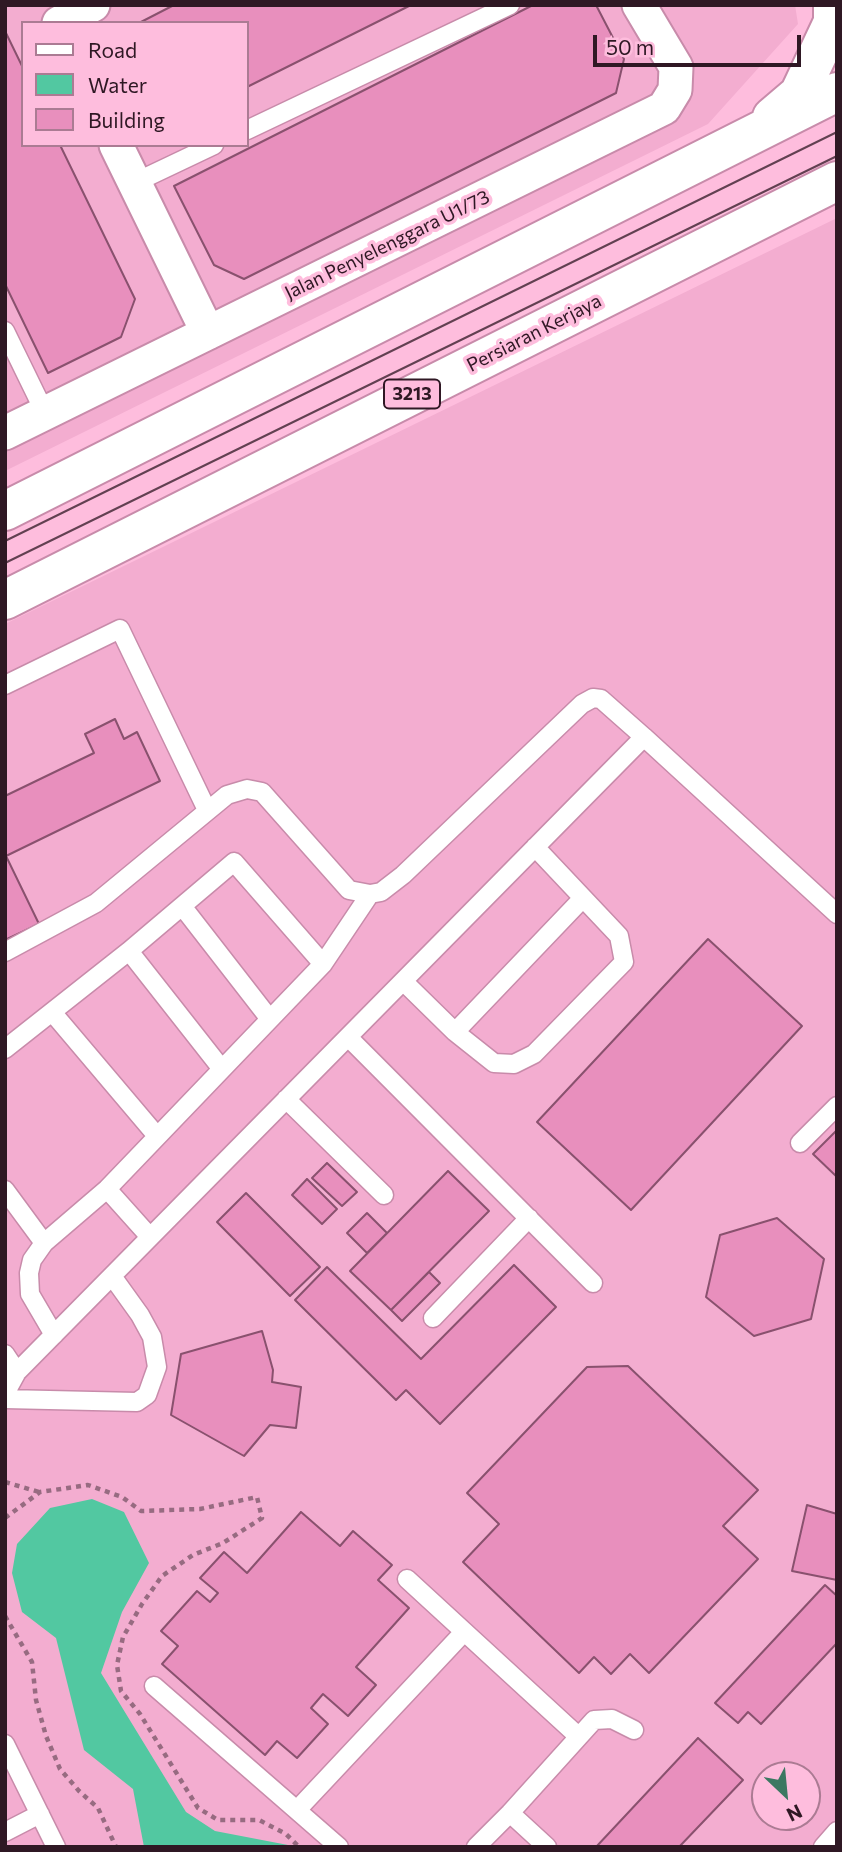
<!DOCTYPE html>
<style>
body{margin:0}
#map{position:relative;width:842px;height:1852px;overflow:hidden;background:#febddd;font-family:Commissioner,sans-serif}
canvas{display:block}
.frame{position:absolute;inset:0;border:7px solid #2f1824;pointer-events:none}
.legend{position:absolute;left:21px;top:21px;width:228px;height:126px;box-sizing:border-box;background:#febddd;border:2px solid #ab7b93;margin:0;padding:9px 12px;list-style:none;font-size:21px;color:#2f1824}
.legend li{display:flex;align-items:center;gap:14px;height:35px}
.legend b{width:35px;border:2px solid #ab7b93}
.north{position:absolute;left:751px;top:1761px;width:70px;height:70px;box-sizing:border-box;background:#febddd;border:2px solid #ab7b93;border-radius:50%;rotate:154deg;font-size:19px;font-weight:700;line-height:28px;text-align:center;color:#2f1824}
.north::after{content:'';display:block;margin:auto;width:24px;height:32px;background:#3c7862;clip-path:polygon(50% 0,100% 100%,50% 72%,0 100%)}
.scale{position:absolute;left:593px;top:35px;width:208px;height:32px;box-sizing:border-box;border:4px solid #2f1824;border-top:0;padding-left:9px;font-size:21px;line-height:24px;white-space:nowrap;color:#2f1824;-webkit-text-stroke:5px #febddd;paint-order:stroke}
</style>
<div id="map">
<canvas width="842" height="1852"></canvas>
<div class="frame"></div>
<ul class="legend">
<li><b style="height:9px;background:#fff"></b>Road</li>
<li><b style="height:19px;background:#52c8a1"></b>Water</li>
<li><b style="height:19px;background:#e88fbd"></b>Building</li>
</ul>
<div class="north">N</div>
<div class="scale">50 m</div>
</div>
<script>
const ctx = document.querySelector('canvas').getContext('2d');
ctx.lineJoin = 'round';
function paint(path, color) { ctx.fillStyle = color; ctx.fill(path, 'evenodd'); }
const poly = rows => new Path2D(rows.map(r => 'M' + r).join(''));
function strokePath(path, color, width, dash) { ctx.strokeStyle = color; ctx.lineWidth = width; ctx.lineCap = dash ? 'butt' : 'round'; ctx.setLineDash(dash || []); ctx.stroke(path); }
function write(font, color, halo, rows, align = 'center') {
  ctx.font = font + ' Commissioner,sans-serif'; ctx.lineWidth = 7; ctx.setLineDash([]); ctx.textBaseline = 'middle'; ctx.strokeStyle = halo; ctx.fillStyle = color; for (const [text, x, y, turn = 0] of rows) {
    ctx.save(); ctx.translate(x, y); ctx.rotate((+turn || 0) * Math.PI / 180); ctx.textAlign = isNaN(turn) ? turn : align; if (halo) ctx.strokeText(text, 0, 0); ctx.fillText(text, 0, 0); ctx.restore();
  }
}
const built = poly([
 [5,5,795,5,798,24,708,124,5,471],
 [23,23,247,23,247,145,23,145],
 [837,218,837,1847,5,1847,5,624],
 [765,1775,807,1775,807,1817,765,1817]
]);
const water = poly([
 [92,1499,124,1512,149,1563,122,1612,101,1673,186,1812,215,1831,288,1845,290,1847,144,1847,133,1789,84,1750,56,1638,22,1612,12,1573,17,1544,50,1508]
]);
const building = poly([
 [174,5,411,5,247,87,247,23,139,23,174,5],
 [533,5,596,5,624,59,616,93,244,279,214,265,174,186,533,5],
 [5,31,23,68,23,145,60,145,135,299,121,337,48,373,5,284,5,31],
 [115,719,124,739,137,732,160,781,6,856,39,924,5,940,5,796,94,753,85,734,115,719],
 [708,939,802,1026,631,1210,537,1122,708,939],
 [837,1130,837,1177,813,1154,837,1130],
 [327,1163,357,1192,342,1206,312,1178,327,1163],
 [448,1171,489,1211,391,1310,350,1271,448,1171],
 [307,1179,337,1209,322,1224,292,1195,307,1179],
 [246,1193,320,1267,290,1296,217,1222,246,1193],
 [367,1213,387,1233,367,1253,347,1233,367,1213],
 [777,1218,824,1259,811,1319,754,1336,706,1297,720,1235,777,1218],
 [514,1265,556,1307,440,1424,406,1390,396,1400,295,1300,327,1267,421,1359,514,1265],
 [429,1272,440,1283,402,1321,391,1310,429,1272],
 [262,1331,273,1370,272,1382,301,1387,296,1428,270,1425,244,1456,171,1415,181,1354,262,1331],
 [628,1366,758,1490,723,1526,758,1559,649,1673,630,1654,611,1674,594,1657,579,1673,463,1562,499,1524,467,1493,587,1367,628,1366],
 [807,1505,837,1514,837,1580,792,1571,807,1505],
 [301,1512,340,1546,353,1531,392,1565,378,1580,409,1608,356,1667,376,1685,348,1716,323,1694,311,1708,328,1724,297,1758,277,1741,265,1755,162,1664,178,1646,161,1631,197,1591,210,1602,218,1593,200,1578,224,1552,247,1573,301,1512],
 [825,1585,837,1596,837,1643,761,1724,748,1712,738,1723,715,1703,825,1585],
 [698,1738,743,1780,679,1847,596,1847,698,1738]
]);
const path = poly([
 [5,1482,39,1492],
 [5,1518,40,1492,88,1485,122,1497,141,1511,200,1509,257,1497,262,1518,223,1543,193,1555,162,1576,142,1604,123,1637,117,1665,121,1691,140,1714,198,1808,218,1820,259,1820,286,1834,299,1847],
 [5,1616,32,1662,36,1700,46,1736,60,1769,79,1791,98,1808,116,1847]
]);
const service = poly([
 [247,130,510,5],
 [134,183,214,145],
 [5,331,45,413],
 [5,685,120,629,207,810],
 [182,906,269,1018],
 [5,952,96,903,227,795,247,789,262,792,349,890,370,894,381,892,403,875,582,704,593,698,601,699,644,737],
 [403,981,455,1032,494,1063,514,1064,534,1054,624,962,619,936,535,847],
 [52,1012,157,1136],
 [455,1032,583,898],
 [348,1037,593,1283],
 [5,1049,129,951],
 [221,1068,129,951,234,862,323,964],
 [286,1099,384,1195],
 [800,1143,837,1106],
 [107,1189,150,1237],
 [5,1190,44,1243],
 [433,1318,529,1218],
 [54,1335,30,1294,29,1273,32,1260,44,1243,107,1189,323,964,370,894],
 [5,1354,17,1372],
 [5,1394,17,1372,644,737,837,914],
 [5,1399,137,1402,147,1395,157,1367,152,1337,140,1315,112,1276],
 [407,1579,578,1736],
 [154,1686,339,1847],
 [5,1744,56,1847],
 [297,1810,464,1632],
 [510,1813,547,1847],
 [5,1832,40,1814],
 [476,1847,510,1813,594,1720,612,1719,634,1730],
 [823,1847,837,1831]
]);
const minor = poly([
 [59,23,93,5],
 [116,145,208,333],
 [5,433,664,108,675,90,676,67,639,5]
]);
const primary = poly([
 [772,117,799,94,833,22,833,5],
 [5,511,837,92],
 [5,600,837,181]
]);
const tram = poly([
 [5,541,837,132],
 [5,563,837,156]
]);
const shields = [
 [412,394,56]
];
const shieldNames = [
 ["3213",412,394]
];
const streetNames = [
 ["Jalan Penyelenggara U1/73",387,245,-26],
 ["Persiaran Kerjaya",534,333,-27]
];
paint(built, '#f3add0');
paint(water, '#52c8a1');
paint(building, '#e88fbd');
strokePath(building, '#89516e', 2);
strokePath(service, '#c88baa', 21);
strokePath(minor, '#c88baa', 37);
strokePath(primary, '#c88baa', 42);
strokePath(path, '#976b81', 4.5, [5, 5]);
strokePath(service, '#fff', 18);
strokePath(minor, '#fff', 33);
strokePath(primary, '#fff', 38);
strokePath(tram, '#624051', 2);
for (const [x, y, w] of shields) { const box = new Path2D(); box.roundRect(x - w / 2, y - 14.5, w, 29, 5); ctx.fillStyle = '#febddd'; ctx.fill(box); strokePath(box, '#2f1824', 2); }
write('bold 18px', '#2f1824', null, shieldNames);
write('19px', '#2f1824', '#febddd', streetNames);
</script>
